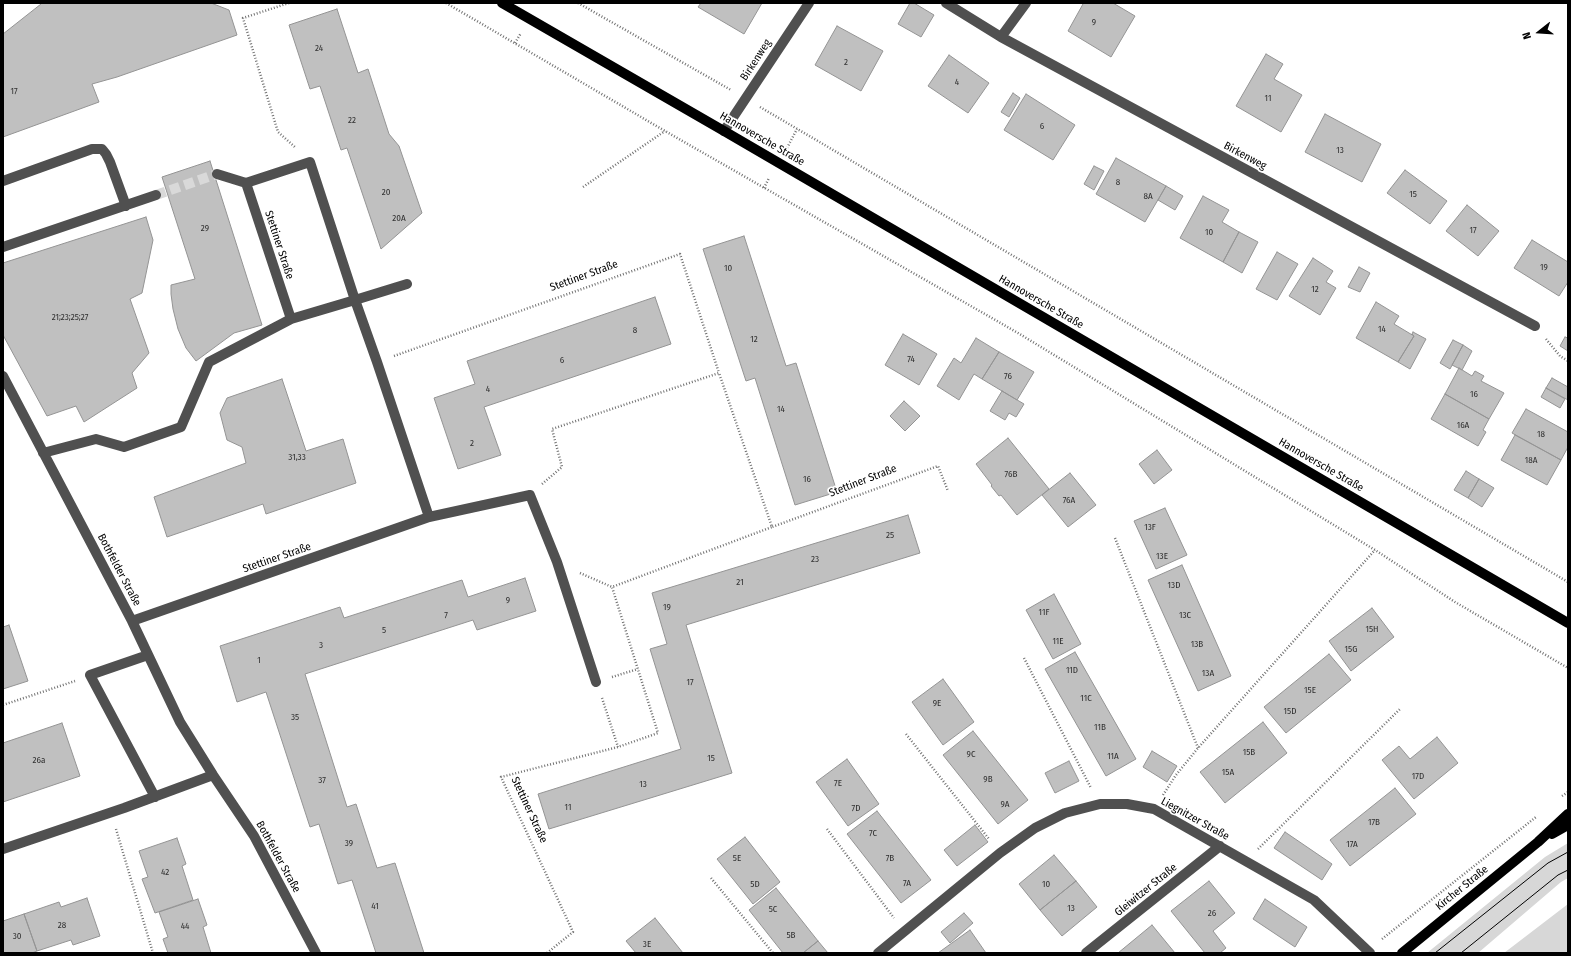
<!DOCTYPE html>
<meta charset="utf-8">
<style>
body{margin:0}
#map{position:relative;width:1571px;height:956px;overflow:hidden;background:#fff;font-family:"Fira Sans Condensed",sans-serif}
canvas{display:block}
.frame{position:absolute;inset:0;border:4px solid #000;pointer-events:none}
.north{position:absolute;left:1519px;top:12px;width:40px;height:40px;-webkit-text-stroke:3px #fff;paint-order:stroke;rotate:253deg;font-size:11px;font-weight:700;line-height:16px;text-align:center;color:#000}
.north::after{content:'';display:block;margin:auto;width:14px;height:18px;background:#000;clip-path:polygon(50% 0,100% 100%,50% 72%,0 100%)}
</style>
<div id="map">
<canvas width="1571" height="956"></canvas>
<div class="frame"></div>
<div class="north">N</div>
</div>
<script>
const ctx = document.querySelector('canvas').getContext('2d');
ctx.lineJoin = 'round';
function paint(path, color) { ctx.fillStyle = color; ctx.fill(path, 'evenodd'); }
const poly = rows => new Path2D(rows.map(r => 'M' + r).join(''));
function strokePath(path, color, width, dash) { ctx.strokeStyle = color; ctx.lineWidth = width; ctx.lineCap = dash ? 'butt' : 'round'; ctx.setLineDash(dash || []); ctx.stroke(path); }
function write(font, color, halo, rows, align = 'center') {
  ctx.font = font + ' "Fira Sans Condensed",sans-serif'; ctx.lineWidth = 3.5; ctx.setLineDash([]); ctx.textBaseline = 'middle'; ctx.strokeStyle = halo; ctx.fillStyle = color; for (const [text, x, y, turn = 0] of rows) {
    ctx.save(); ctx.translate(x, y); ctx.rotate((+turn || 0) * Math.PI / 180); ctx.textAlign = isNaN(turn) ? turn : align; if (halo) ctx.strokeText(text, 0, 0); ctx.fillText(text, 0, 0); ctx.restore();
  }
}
const green = poly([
 [1568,843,1568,878,1561,882,1478,953,1427,953,1545,857],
 [1568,904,1568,953,1504,953]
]);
const building = poly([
 [40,3,211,3,229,10,237,35,117,77,92,84,99,102,3,137,3,34,41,4,40,3],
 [701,3,762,3,744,34,698,7,701,3],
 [910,3,914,3,934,15,921,37,898,24,910,3],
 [1081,3,1113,3,1135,16,1111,57,1068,31,1083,4,1081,3],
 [337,9,358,73,368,69,389,134,399,146,422,213,381,249,347,148,341,150,320,86,310,89,289,25,337,9],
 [837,26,883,51,861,91,815,65,837,26],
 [1266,54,1283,64,1274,79,1302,95,1281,132,1236,106,1266,54],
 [949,55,989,83,968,113,928,86,949,55],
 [1013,93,1020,98,1009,117,1001,112,1013,93],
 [1026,94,1075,125,1053,160,1004,130,1026,94],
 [1325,114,1381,144,1362,182,1305,152,1325,114],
 [1116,158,1166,186,1145,222,1096,194,1116,158],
 [210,161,262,325,234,333,196,361,186,348,178,329,173,309,171,294,171,285,195,279,162,177,210,161],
 [1094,166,1104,171,1094,190,1084,184,1094,166],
 [1405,170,1447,201,1430,224,1387,193,1405,170],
 [1166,186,1183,196,1175,210,1158,200,1166,186],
 [1203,196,1229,210,1222,222,1239,232,1223,262,1180,238,1203,196],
 [1467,205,1499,231,1478,256,1446,231,1467,205],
 [146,217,153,240,142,293,130,299,149,353,132,373,137,388,84,422,76,406,47,416,3,335,3,263,146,217],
 [1239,232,1258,242,1242,273,1223,262,1239,232],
 [744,236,786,366,796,363,837,492,795,505,755,378,746,381,703,249,744,236],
 [1532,240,1568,262,1568,282,1559,296,1514,268,1532,240],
 [1277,252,1298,264,1277,300,1256,289,1277,252],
 [1313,258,1333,271,1326,282,1336,288,1320,315,1289,296,1313,258],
 [1359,267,1370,273,1360,292,1348,287,1359,267],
 [655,297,671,344,484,407,501,455,458,469,434,398,475,384,467,361,655,297],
 [1376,302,1399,316,1394,324,1414,336,1398,362,1356,338,1376,302],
 [1413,332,1426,339,1410,369,1398,362,1414,336,1412,334,1413,332],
 [903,334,937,354,919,385,885,365,903,334],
 [1565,337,1568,338,1568,351,1560,346,1565,337],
 [976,338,999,352,982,379,974,374,959,400,937,386,954,358,961,363,976,338],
 [1453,340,1463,345,1450,369,1440,363,1453,340],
 [1463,345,1472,351,1462,370,1452,365,1463,345],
 [999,352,1034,372,1017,400,982,379,999,352],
 [1459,368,1472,376,1475,371,1484,376,1481,381,1504,393,1489,419,1445,394,1459,368],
 [1552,378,1568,387,1568,400,1546,388,1552,378],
 [282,379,306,451,343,439,356,483,266,514,263,504,167,537,154,497,246,463,242,447,227,440,220,413,227,398,282,379],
 [1546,388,1565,399,1560,408,1541,397,1546,388],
 [1002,391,1024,404,1016,417,1009,413,1005,420,990,411,1002,391],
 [1445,394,1489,419,1483,430,1486,432,1478,446,1431,419,1445,394],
 [904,401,920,416,905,431,890,416,904,401],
 [1526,409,1568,432,1568,447,1561,460,1512,433,1526,409],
 [1515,435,1561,460,1547,485,1501,460,1515,435],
 [1008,438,1049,489,1017,515,1001,495,999,496,991,486,992,485,976,464,1008,438],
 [1157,450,1172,470,1154,484,1139,464,1157,450],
 [1466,471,1479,479,1468,498,1454,490,1466,471],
 [1070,473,1096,505,1068,527,1042,495,1070,473],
 [1479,479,1494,488,1482,507,1468,498,1479,479],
 [1165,508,1187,555,1156,569,1134,521,1165,508],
 [908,515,920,553,686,625,732,773,549,829,538,794,681,749,650,649,667,644,652,593,908,515],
 [1182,565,1231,676,1198,691,1148,580,1182,565],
 [525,578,536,611,477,630,473,620,305,674,347,807,356,804,377,868,395,863,424,953,376,953,352,880,338,884,319,824,310,827,266,692,237,702,220,646,340,607,344,618,462,580,468,597,525,578],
 [1054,594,1081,644,1053,659,1026,610,1054,594],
 [1372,608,1394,637,1351,671,1329,641,1372,608],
 [9,625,28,681,3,689,3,627,9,625],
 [1075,652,1136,759,1106,776,1045,669,1075,652],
 [1329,654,1351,680,1286,733,1264,707,1329,654],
 [943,679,974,722,943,745,912,702,943,679],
 [1263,722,1287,753,1225,803,1200,772,1263,722],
 [62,723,80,776,3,802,3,743,62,723],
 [973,731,1028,800,998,824,943,755,973,731],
 [1437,737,1458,763,1414,799,1382,760,1399,746,1410,759,1437,737],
 [1152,751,1177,766,1167,782,1143,767,1152,751],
 [847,759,879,804,848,826,816,782,847,759],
 [1069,761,1079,781,1055,793,1045,773,1069,761],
 [1395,788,1416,814,1350,866,1330,840,1395,788],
 [877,811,931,880,901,903,847,834,877,811],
 [975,825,988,842,957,866,944,850,975,825],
 [1285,832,1332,864,1322,880,1274,848,1285,832],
 [745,837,780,882,753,904,717,859,745,837],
 [177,838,186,864,182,866,193,900,155,913,142,879,148,877,139,851,177,838],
 [1054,855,1076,881,1040,910,1019,884,1054,855],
 [1076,881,1097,907,1062,936,1040,910,1076,881],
 [1209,881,1235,913,1213,931,1226,948,1220,953,1205,953,1171,911,1209,881],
 [776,888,818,941,803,953,783,953,749,910,776,888],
 [87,898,100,936,73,945,71,940,37,951,24,914,59,902,61,907,87,898],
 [198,899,207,925,203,927,211,953,168,953,163,939,168,937,159,912,198,899],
 [1265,899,1307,927,1295,947,1253,919,1265,899],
 [964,913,973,923,950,943,941,932,964,913],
 [24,914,37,951,32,953,3,953,3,921,24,914],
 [655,918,683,953,636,953,626,941,655,918],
 [1152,925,1175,953,1118,953,1152,925],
 [970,930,986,953,938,953,970,930],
 [818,941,828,953,803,953,818,941]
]);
const minorTunnel = poly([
 [156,195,217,174]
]);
const path = poly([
 [289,3,243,18,278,132,296,148],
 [446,3,665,131,1018,333,1375,550,1455,602,1568,668],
 [578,3,731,90],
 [515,43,521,33],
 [760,107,1568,582],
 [787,148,797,129],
 [583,187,665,131],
 [764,188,769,178],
 [1546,339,1560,356,1568,361],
 [394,356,680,254,719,373],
 [542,484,562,467,552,429,719,373,772,527,938,466,948,491],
 [1115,538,1198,748],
 [580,573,612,587],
 [1024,658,1091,788],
 [612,677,638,669],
 [602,698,618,747],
 [3,705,75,681],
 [906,734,989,839],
 [1163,795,1176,775,1198,748,1375,550],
 [1562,796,1568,792],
 [116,829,153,953],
 [827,829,894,918],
 [1258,849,1400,709],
 [711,878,773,953],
 [1382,939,1536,817],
 [547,953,573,932,501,777,618,747,658,733,612,587,772,527]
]);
const minor = poly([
 [946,3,1001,37,1535,326],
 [1001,37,1026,3],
 [724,131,809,3],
 [310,162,355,300,291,319,246,183,310,162],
 [217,174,246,183],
 [3,181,92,149,102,149,106,154,110,162,126,206],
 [3,247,156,195],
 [407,284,355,300,377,362,429,517],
 [3,376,132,621,180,722,213,775,254,836,316,953],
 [43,453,96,439,124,447,181,427,209,362,291,319],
 [132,621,429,517,530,495,557,562,596,682],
 [148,655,90,675,155,797],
 [3,849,124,808,213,775],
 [878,953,1000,853,1035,828,1065,813,1100,804,1127,804,1154,809,1314,900,1370,953],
 [1086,953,1220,846]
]);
const major = poly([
 [502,3,724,131,1568,623],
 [1552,834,1568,825],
 [1402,953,1538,842,1568,814]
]);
const tram = poly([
 [1435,953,1548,863,1568,852],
 [1461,953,1558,875,1568,870]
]);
const numberNames = [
 ["9",1094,22],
 ["24",319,48],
 ["2",846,62],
 ["4",957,82],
 ["17",14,91],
 ["11",1268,98],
 ["22",352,120],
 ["6",1042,126],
 ["13",1340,150],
 ["8",1118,182],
 ["20",386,192],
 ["15",1413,194],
 ["8A",1148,196],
 ["20A",399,218],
 ["29",205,228],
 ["17",1473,230],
 ["10",1209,232],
 ["19",1544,267],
 ["10",728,268],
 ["12",1315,289],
 ["21;23;25;27",70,317],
 ["14",1382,329],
 ["8",635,330],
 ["12",754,339],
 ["74",911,359],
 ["6",562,360],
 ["76",1008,376],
 ["4",488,389],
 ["16",1474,394],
 ["14",781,409],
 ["16A",1463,425],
 ["18",1541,434],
 ["2",472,443],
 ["31,33",297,457],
 ["18A",1531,460],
 ["76B",1011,474],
 ["16",807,479],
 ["76A",1069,500],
 ["13F",1150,527],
 ["25",890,535],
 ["13E",1162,556],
 ["23",815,559],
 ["21",740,582],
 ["13D",1174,585],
 ["9",508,600],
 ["19",667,607],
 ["11F",1044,612],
 ["7",446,615],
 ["13C",1185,615],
 ["15H",1372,629],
 ["5",384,630],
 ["11E",1058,641],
 ["13B",1197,644],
 ["3",321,645],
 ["15G",1351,649],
 ["1",259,660],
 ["11D",1072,670],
 ["13A",1208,673],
 ["17",690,682],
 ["15E",1310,690],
 ["11C",1086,698],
 ["9E",937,703],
 ["15D",1290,711],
 ["35",295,717],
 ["11B",1100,727],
 ["15B",1249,752],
 ["9C",971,754],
 ["11A",1113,756],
 ["15",711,758],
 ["26a",39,760],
 ["15A",1228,772],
 ["17D",1418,776],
 ["9B",988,779],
 ["37",322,780],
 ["7E",838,783],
 ["13",643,784],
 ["9A",1005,804],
 ["11",568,807],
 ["7D",856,808],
 ["17B",1374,822],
 ["7C",873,833],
 ["39",349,843],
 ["17A",1352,844],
 ["5E",737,858],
 ["7B",890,858],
 ["42",165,872],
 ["7A",907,883],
 ["5D",755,884],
 ["10",1046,884],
 ["41",375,906],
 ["13",1071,908],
 ["5C",773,909],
 ["26",1212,913],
 ["28",62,925],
 ["44",185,926],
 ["5B",791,935],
 ["30",17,936],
 ["3E",647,944]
];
const streetNames = [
 ["Birkenweg",756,60,-57],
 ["Hannoversche Straße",762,139,30],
 ["Birkenweg",1245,156,28],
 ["Stettiner Straße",279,245,72],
 ["Stettiner Straße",584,276,-20],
 ["Hannoversche Straße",1041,302,30],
 ["Hannoversche Straße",1321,465,30],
 ["Stettiner Straße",863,481,-21],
 ["Stettiner Straße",277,558,-19],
 ["Bothfelder Straße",119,570,62],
 ["Stettiner Straße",529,810,65],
 ["Liegnitzer Straße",1195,819,29],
 ["Bothfelder Straße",278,857,61],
 ["Kircher Straße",1462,888,-39],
 ["Gleiwitzer Straße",1146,890,-39]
];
paint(green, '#d7d7d7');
paint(building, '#c0c0c0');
strokePath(building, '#949494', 1);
strokePath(minorTunnel, '#d9d9d9', 10, [10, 5]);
strokePath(path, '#727272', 2.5, [1, 2]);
strokePath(minor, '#505050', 10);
strokePath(major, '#000', 10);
strokePath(tram, '#000', 1);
write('9px', '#303030', null, numberNames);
write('11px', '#000', '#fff', streetNames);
</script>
